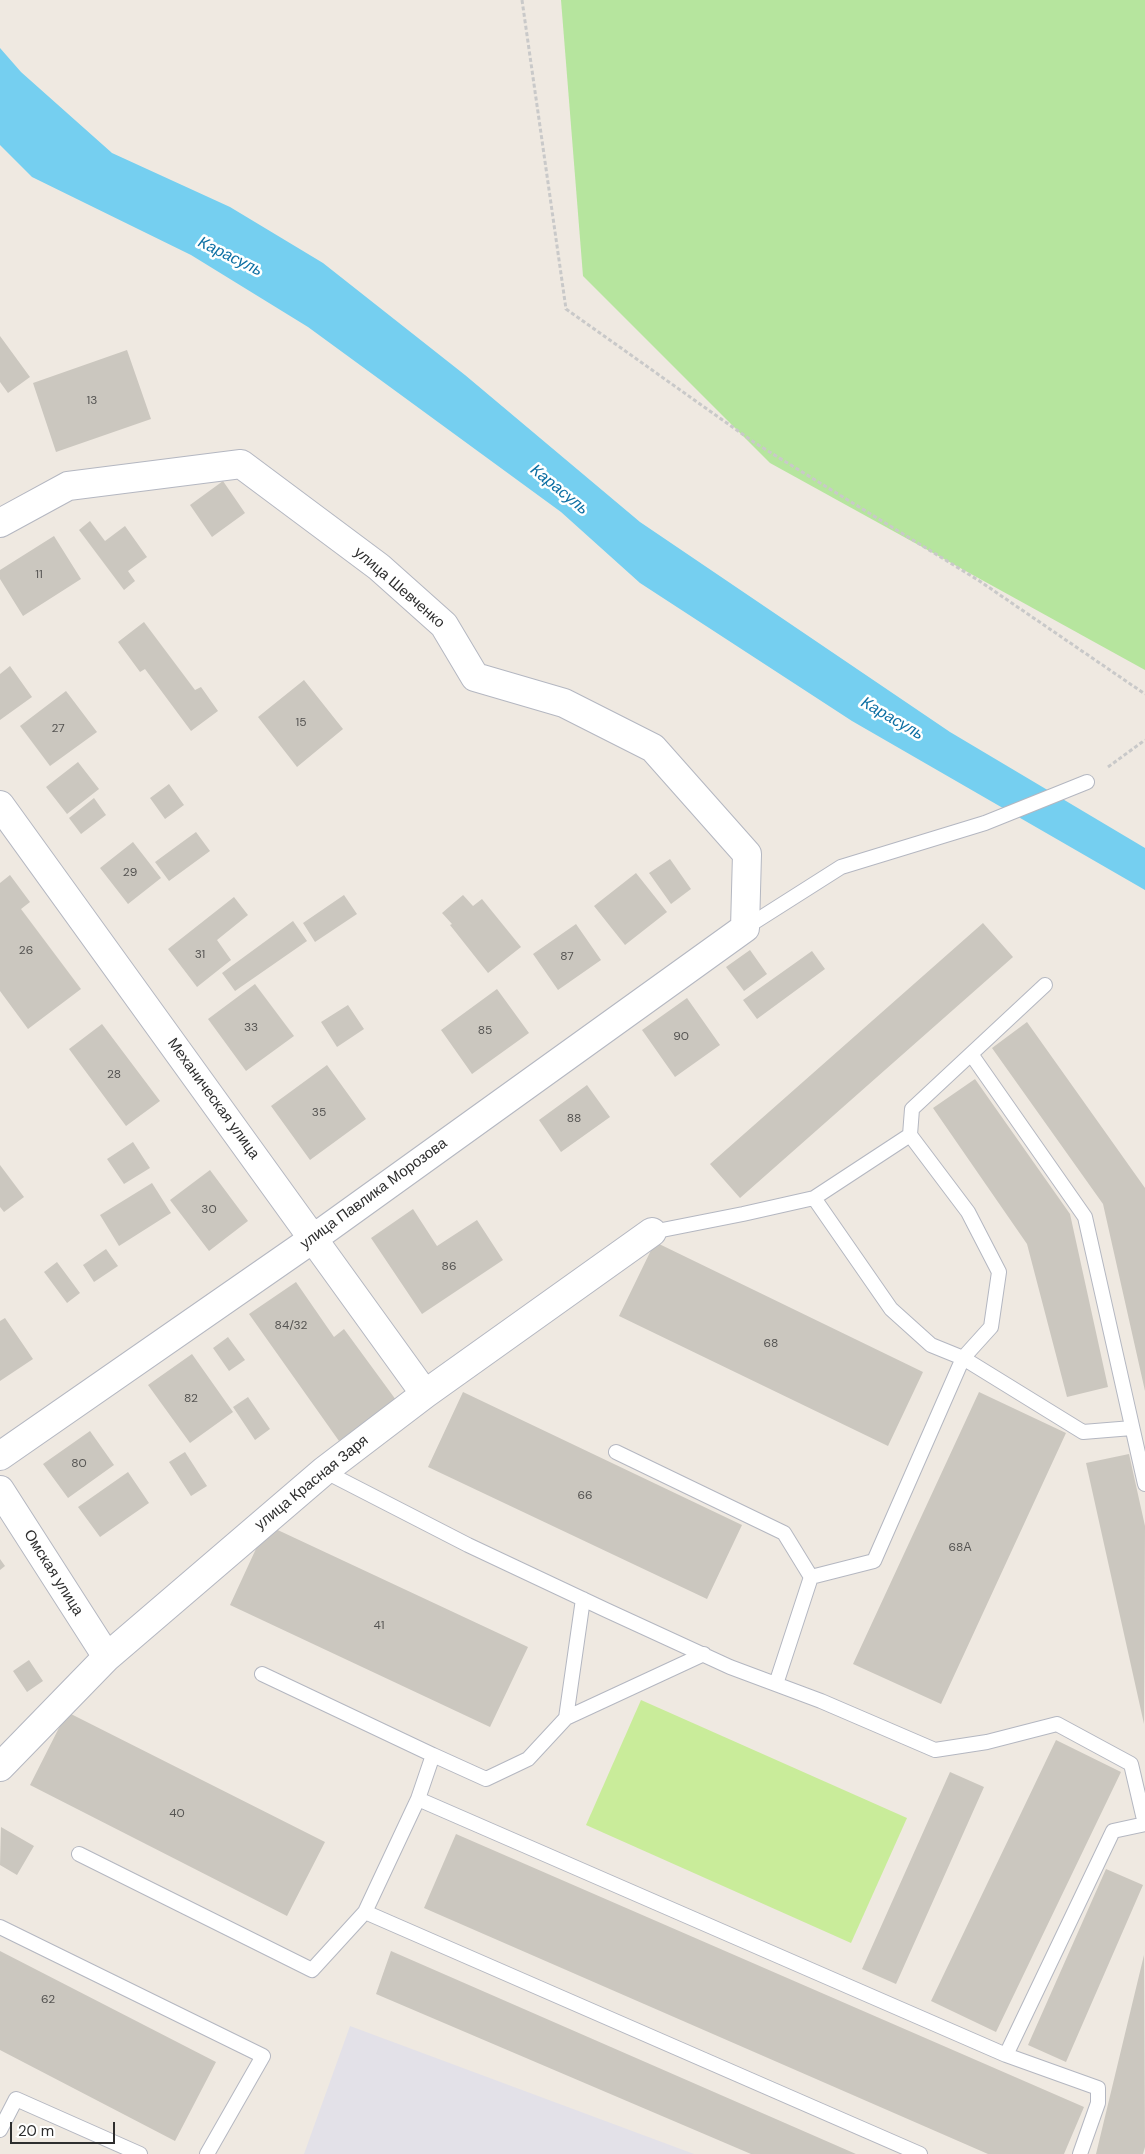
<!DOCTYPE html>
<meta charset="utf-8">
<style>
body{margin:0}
#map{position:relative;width:1145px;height:2154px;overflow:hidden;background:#efe9e1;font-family:"DM Sans",sans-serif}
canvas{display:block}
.scale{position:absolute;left:10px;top:2122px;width:105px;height:22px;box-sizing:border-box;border:2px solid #2e2e2e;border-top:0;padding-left:6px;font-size:15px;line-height:18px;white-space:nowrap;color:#2e2e2e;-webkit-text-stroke:4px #fff;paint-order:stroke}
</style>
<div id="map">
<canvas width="1145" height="2154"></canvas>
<div class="scale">20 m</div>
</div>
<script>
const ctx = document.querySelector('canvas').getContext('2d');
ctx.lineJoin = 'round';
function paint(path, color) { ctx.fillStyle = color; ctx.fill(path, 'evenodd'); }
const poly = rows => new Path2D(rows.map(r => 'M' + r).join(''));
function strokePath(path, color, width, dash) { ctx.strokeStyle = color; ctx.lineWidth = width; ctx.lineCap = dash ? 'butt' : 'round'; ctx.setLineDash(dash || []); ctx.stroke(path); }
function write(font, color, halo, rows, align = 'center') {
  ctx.font = font + ' "DM Sans",sans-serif'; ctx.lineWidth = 5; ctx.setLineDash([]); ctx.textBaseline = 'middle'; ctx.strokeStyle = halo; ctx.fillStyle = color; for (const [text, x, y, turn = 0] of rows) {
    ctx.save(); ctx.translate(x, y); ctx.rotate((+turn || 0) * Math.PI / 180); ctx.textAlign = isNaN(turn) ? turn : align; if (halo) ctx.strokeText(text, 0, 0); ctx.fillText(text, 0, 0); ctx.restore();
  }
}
const industrial = poly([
 [350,2026,694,2154,304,2154]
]);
const green = poly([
 [561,0,1145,0,1145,670,770,463,583,276]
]);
const pitch = poly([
 [641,1700,907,1818,851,1943,586,1825]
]);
const water = poly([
 [0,48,21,72,112,153,230,207,323,263,465,375,640,522,950,732,1145,848,1145,890,852,721,640,583,561,512,308,327,191,255,32,177,0,145]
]);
const building = poly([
 [0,336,30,377,8,393,0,382],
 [127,350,151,419,56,452,33,383],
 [223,481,245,513,212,537,190,505],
 [90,521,105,541,125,526,147,557,128,571,135,581,124,590,79,530],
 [54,536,81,579,23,616,0,579,0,570],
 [144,622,195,690,201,687,218,711,191,731,145,669,140,672,118,642],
 [10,666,32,697,0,720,0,674],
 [304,680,343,729,297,767,258,717],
 [66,691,97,732,50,766,20,726],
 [78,762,99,789,67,814,46,787],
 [169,784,184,805,165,819,150,798],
 [94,798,106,815,81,834,69,818],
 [196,832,210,851,169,881,155,862],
 [133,842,161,878,128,904,100,868],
 [670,859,691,889,671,904,649,873],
 [636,873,667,912,625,945,594,906],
 [10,875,30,902,21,909,81,989,28,1029,0,991,0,883],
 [344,895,357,914,315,942,303,923],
 [463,895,473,906,482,899,521,947,488,973,450,925,452,924,442,913],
 [234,897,248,915,217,940,231,960,197,987,168,949],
 [293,921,307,941,235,991,222,973],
 [983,923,1013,957,740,1198,710,1164],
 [576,924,601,960,558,990,533,954],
 [750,950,767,974,744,991,726,967],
 [812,951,825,969,757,1019,743,1000],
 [255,984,294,1036,246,1071,208,1019],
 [497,989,529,1033,472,1074,441,1030],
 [687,998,720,1045,675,1077,642,1030],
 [348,1005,364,1029,337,1047,321,1022],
 [1027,1022,1145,1188,1145,1391,1103,1204,992,1048],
 [102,1024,160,1101,126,1126,69,1049],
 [327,1065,366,1119,310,1160,271,1106],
 [975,1079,1070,1214,1108,1387,1067,1397,1027,1244,933,1108],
 [587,1085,610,1117,561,1152,539,1120],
 [133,1142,150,1168,124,1184,107,1159],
 [0,1165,24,1197,4,1212,0,1207],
 [210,1170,248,1221,209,1251,170,1200],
 [152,1183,171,1213,119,1246,100,1215],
 [413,1209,437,1246,477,1220,503,1260,422,1314,371,1238],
 [655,1242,923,1372,888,1446,619,1316],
 [106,1249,118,1266,94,1282,83,1265],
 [57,1262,80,1293,67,1303,44,1272],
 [296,1282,334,1337,344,1329,396,1400,339,1441,249,1314],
 [5,1318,33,1359,0,1381,0,1321],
 [228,1337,245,1360,229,1371,213,1348],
 [192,1354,233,1412,190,1443,148,1385],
 [463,1392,742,1525,707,1599,428,1467],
 [979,1392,1066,1433,941,1704,853,1664],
 [248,1397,270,1429,255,1440,233,1407],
 [90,1431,114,1465,68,1498,43,1464],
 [185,1452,207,1486,191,1496,169,1462],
 [1129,1454,1145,1526,1144,1724,1086,1463],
 [128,1472,149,1503,100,1537,78,1507],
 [267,1525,528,1647,490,1727,230,1605],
 [0,1559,5,1566,0,1570],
 [29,1660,43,1681,27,1692,13,1671],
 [67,1712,325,1842,287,1916,30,1785],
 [1056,1740,1121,1772,996,2032,931,2001],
 [950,1772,984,1787,896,1984,862,1969],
 [1,1827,34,1846,17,1875,0,1865],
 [456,1834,1084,2107,1064,2154,988,2154,424,1908],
 [1106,1869,1143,1885,1066,2062,1028,2045],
 [0,1951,216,2062,175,2141,0,2050],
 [391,1951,856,2154,751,2154,376,1994],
 [1144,1955,1145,2147,1143,2154,1096,2154]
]);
const path = poly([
 [522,0,566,309,755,443,978,580,1145,694],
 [1108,767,1145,740]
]);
const service = poly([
 [745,928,841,867,985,823,1087,782],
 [971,1054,1085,1217,1145,1484],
 [910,1135,912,1109,1045,985],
 [652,1232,743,1214,814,1198,910,1135,968,1212,999,1272,991,1327,963,1358,931,1345,891,1309,814,1198],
 [616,1452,784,1533,811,1577,776,1684],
 [324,1471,468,1545,606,1610,730,1667,821,1701,935,1750,987,1742,1057,1724,1131,1764,1145,1824],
 [811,1577,874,1561,963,1358,1083,1432,1132,1428],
 [262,1674,433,1755],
 [566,1718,583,1599],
 [418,1799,433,1755,486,1779,528,1759,566,1718,704,1654],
 [79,1854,312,1970,365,1912],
 [0,1927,263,2056,207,2154],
 [1006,2055,1113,1831,1145,1824],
 [0,2130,16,2099,140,2154],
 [920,2154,365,1912,418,1799,1006,2055,1098,2088,1098,2103,1080,2154]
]);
const minor = poly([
 [0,523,68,486,241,464,379,567,444,625,475,677,564,703,653,748,747,854,745,928,314,1238,0,1456],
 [0,805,425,1394],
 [0,1490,107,1657],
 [0,1767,107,1657,324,1471,425,1394,652,1232]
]);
const numberNames = [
 ["13",92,401],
 ["11",39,575],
 ["15",301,723],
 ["27",58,729],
 ["29",130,873],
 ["26",26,951],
 ["31",200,955],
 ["87",567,957],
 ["33",251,1028],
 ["85",485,1031],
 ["90",681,1037],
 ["28",114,1075],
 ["35",319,1113],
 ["88",574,1119],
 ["30",209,1210],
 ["86",449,1267],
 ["84/32",291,1326],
 ["68",771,1344],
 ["82",191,1399],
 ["80",79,1464],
 ["66",585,1496],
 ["68А",960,1548],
 ["41",379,1626],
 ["40",177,1814],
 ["62",48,2000]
];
const streetNames = [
 ["улица Шевченко",399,588,41],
 ["Механическая улица",213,1099,54],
 ["улица Павлика Морозова",374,1194,-36],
 ["улица Красная Заря",312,1483,-39],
 ["Омская улица",53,1573,58]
];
const waterNames = [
 ["Карасуль",230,257,26],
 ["Карасуль",559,490,39],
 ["Карасуль",892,719,30]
];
paint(industrial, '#e3e1e8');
paint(green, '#b6e59e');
paint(pitch, '#c9ec9a');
paint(water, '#75cff0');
paint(building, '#cbc7bf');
strokePath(service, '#b4b7c1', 16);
strokePath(minor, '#b4b7c1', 30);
strokePath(path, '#c9c9c9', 3, [4, 2.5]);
strokePath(service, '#fff', 14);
strokePath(minor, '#fff', 28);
write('12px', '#555452', null, numberNames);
write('15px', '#2e2e2e', '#fff', streetNames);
write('italic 16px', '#0d6fa3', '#fff', waterNames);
</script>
